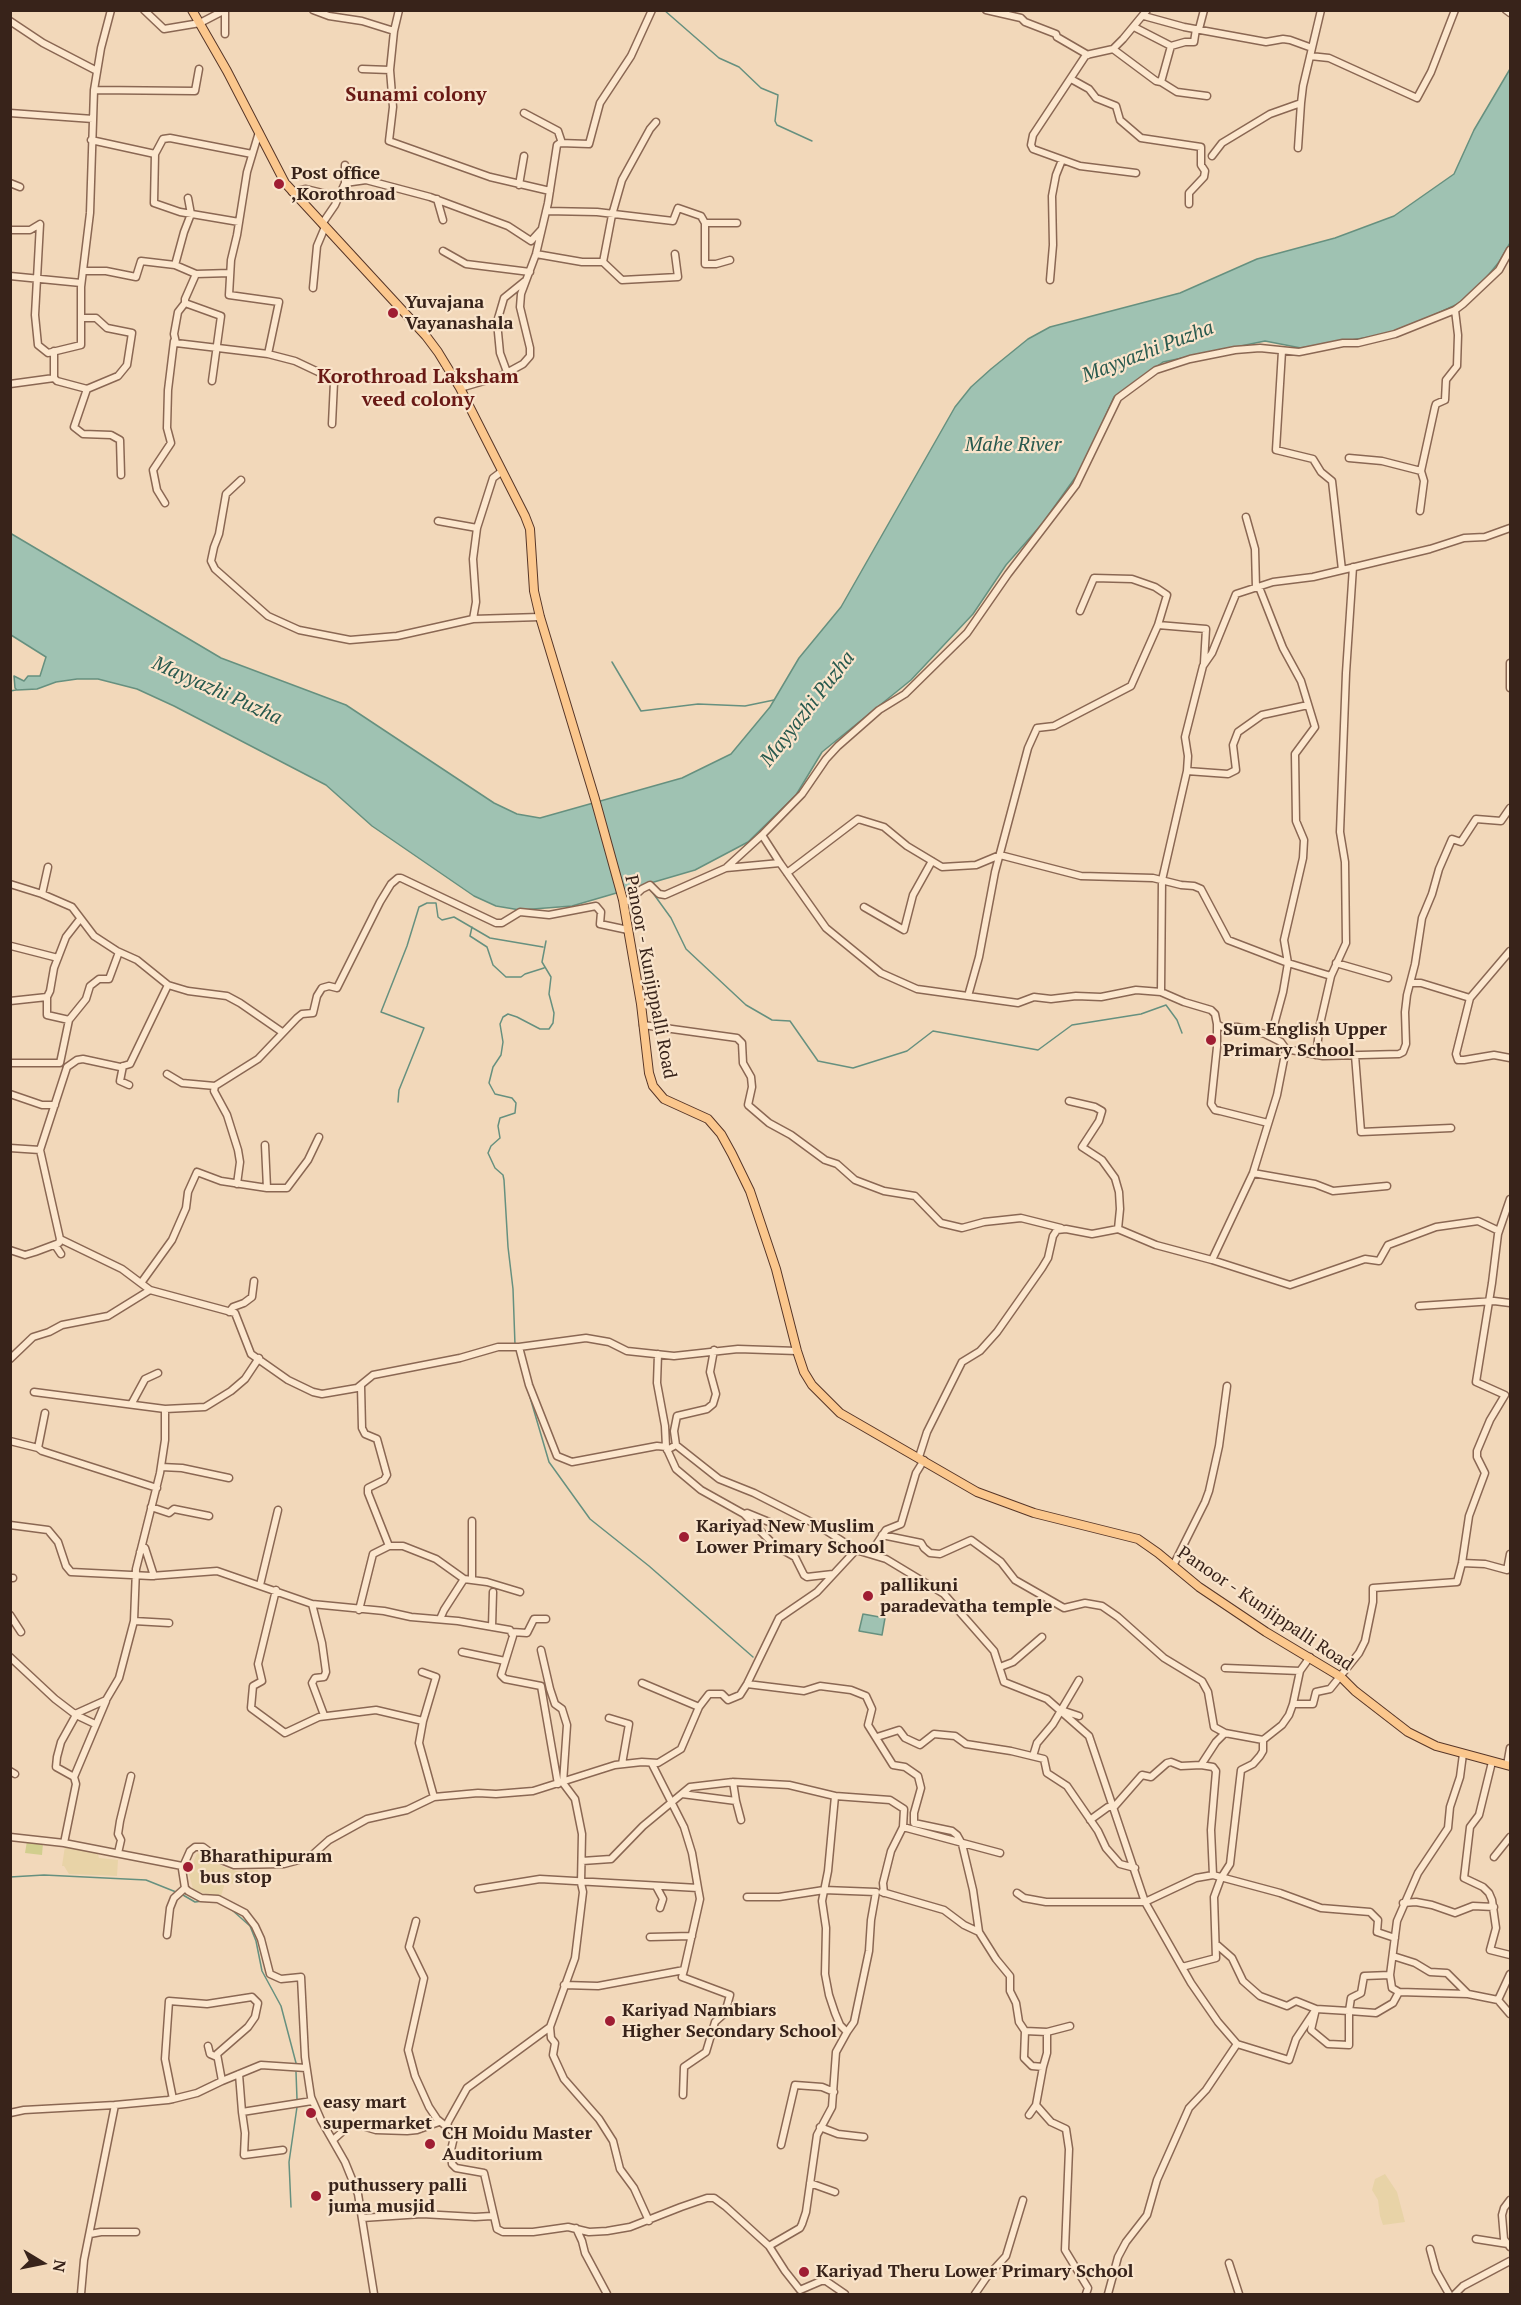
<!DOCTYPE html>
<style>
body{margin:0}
#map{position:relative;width:1521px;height:2305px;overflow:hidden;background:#f2d8ba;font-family:"PT Serif",serif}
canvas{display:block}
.frame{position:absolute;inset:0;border:12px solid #38231a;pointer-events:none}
.north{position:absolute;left:12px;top:2233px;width:60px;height:60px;-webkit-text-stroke:4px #f9e4cb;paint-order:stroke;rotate:100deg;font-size:16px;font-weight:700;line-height:24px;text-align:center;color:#38231a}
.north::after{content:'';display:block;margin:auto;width:21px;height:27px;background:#38231a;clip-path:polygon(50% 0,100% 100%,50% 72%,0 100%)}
</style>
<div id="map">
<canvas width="1521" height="2305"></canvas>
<div class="frame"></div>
<div class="north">N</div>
</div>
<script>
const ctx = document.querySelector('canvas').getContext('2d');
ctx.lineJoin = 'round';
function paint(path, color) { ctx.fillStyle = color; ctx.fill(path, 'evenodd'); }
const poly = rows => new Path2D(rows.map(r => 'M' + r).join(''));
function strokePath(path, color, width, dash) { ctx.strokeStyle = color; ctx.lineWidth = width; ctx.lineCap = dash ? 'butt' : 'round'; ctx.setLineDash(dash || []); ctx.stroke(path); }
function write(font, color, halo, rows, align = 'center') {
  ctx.font = font + ' "PT Serif",serif'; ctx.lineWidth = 4.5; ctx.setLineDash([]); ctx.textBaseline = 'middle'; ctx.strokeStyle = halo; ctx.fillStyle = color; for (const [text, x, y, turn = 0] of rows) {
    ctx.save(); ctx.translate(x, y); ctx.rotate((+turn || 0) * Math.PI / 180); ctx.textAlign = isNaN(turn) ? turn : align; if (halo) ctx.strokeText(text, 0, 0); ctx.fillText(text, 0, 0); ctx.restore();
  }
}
const farmland = poly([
 [65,1846,97,1851,99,1858,118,1860,117,1876,69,1874,64,1866,62,1866],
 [197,1853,226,1868,237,1871,258,1870,259,1881,253,1878,247,1882,241,1879,238,1884,225,1883,221,1896,202,1893,193,1889,189,1874],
 [1385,2174,1397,2192,1405,2222,1383,2225,1380,2216,1378,2200,1372,2190,1375,2179]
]);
const green = poly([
 [27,1841,43,1843,42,1855,25,1853]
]);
const water = poly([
 [1510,69,1510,243,1499,262,1481,284,1462,302,1395,333,1301,348,1265,341,1163,362,1114,397,1082,468,1042,524,1006,565,973,614,911,680,822,752,796,795,748,842,695,870,572,906,520,910,496,906,474,896,372,826,326,785,174,706,137,689,98,679,77,679,56,682,37,689,17,690,15,688,14,676,24,681,28,676,40,676,46,657,11,635,10,533,221,658,346,705,494,803,517,814,540,818,682,778,731,754,770,707,799,658,841,607,955,407,971,387,991,369,1028,339,1050,327,1180,293,1257,259,1335,238,1394,216,1454,174,1474,130,1510,69],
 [863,1614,885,1618,882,1635,859,1631,863,1614]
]);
const stream = poly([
 [664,10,719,58,739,67,761,88,778,95,775,121,777,125,812,141],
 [612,662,641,711,698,704,745,706,774,700],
 [10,691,16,690],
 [650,889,671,918,686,949,746,1005,772,1020,790,1021,818,1061,853,1068,907,1051,933,1031,1038,1050,1072,1025,1141,1014,1166,1005,1177,1020,1182,1033],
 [472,927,470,936,487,947,493,965,506,977,521,977,525,974,544,968],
 [398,1102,399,1090,424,1028,381,1012,407,946,419,907,427,903,436,903,438,917,442,920,454,917,490,938,543,947],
 [515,1345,513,1289,508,1247,504,1180,503,1175,495,1168,488,1153,491,1146,500,1138,498,1126,500,1118,515,1113,516,1103,512,1098,495,1094,489,1083,493,1067,501,1055,503,1042,500,1024,503,1017,508,1014,517,1017,540,1029,549,1029,553,1023,554,1013,549,994,551,977,542,962,546,941],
 [527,1387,549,1462,590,1519,649,1566,753,1657],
 [10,1877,44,1875,146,1880,176,1892],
 [183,1895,195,1902,203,1901],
 [232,1910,250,1926,256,1941,262,1971,281,2006,296,2063],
 [296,2072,297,2099],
 [291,2207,289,2162,297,2107]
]);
const minor = poly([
 [144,10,164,29,200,23,225,10],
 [313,10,329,16,362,21,394,31],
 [399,10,394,31,390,70,393,107,389,141,490,177,550,191],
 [986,10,1021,18,1025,22,1056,34,1057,37,1088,55],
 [1506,10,1510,13],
 [1144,16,1184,27,1266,42,1283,39,1290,40,1312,48],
 [10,21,43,43,97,71],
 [1134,27,1171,46,1161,82,1156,81,1113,49,1086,55,1033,135,1031,145,1033,149,1080,166,1136,173],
 [1199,29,1204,10],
 [225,34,225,10],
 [1171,46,1185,42,1194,42,1196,29],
 [1113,49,1123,39,1147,10],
 [1310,56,1329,58,1417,98,1431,72,1455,10],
 [362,69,390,70],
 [1071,79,1089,89,1096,98,1116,106,1120,120,1141,138,1201,147,1201,165,1205,171,1204,177,1189,193,1189,204],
 [1161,82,1177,92,1207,96],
 [94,90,195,91,199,69],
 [10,113,93,119],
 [524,113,558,131,562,143],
 [259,132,247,172,237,235,231,260,229,295,279,302,268,354],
 [91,140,155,154],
 [1298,148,1301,103],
 [1212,156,1222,143,1270,114,1301,103,1303,86,1321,10],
 [10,183,20,187],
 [345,183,366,180,430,197,508,226,531,241,541,230],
 [519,185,524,156],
 [292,192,306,189,339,197],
 [188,198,191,214,184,232,175,265,196,274],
 [437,199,443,220],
 [546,211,597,212,673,221,678,208,701,216,705,223,737,223],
 [239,222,180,212,154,203,155,154,163,139,170,138,252,154],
 [705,223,705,264,716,264,730,260],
 [322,224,335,205,345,183,345,165],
 [10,230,30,230,40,224,35,315,38,345,48,353,81,345,81,287,90,213,94,90,101,48,111,10],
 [443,251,466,264,530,272],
 [536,254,582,262,603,262,612,215,622,180,650,129,656,122],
 [603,262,622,280,678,277,675,254],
 [83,271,106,271,136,277,141,261,175,265],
 [230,273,196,274,185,299,185,303,178,312,174,334,176,343,268,354,295,361,331,378,334,382,332,424],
 [10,276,81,283],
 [1050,280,1053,245,1052,196,1056,175,1062,160],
 [313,288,317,246,325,227],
 [185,303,221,316,212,381],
 [54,351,54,378],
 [1282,351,1276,450,1313,459,1321,472,1332,481,1342,570],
 [507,372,500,353,497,322,504,298,525,281],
 [10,384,54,378,57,381,87,389,118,376,127,365,132,333,107,328,96,318,81,318],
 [460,388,501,376,523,364,530,356,530,348,520,307,521,294,536,254,548,203,557,145,560,143,589,144,600,103,631,56,652,10],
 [87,389,74,427,83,434,111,435,120,440,121,475],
 [1349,458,1382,461,1421,471],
 [241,480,226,494,219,534,214,547,211,561,215,569,268,616,299,630,350,640,397,636,473,619,540,617],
 [165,503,157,490,153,470,171,443,167,428,168,390,174,341],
 [1420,511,1424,481,1421,471,1435,407,1436,404,1445,400,1446,380,1457,366,1458,335,1455,310],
 [1246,517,1255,549,1256,588],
 [438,521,477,528],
 [1259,587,1283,648,1301,681,1315,727,1295,754,1296,821,1304,840,1303,858,1284,940,1288,963,1283,992,1271,1036],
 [1080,611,1094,578,1132,579,1155,587,1167,595,1158,625],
 [473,619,476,602,473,559,477,528,493,478,501,472],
 [1510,663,1510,688],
 [1187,771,1228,774,1236,770,1233,745,1238,732,1262,715,1308,705],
 [780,863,762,835,802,794,826,759,838,746,879,710,905,694,967,633,1008,574,1076,485,1118,398,1156,370,1190,359,1235,350,1260,348,1299,352,1343,343,1358,343,1395,334,1455,310,1463,304,1499,270,1510,250],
 [727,867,762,835],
 [787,873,858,819,884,827,907,846,942,867,976,865,1000,855,1081,876,1153,878,1181,885,1194,886,1201,889,1228,940,1288,963,1331,976],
 [10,884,42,894,72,907,94,936,117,951,137,960,168,985,188,991,227,996,240,1003,282,1032],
 [42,894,48,867],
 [623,900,629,901,642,889,650,885,659,894,665,895,726,868,780,863,826,928,881,973,917,989,1018,1003,1034,997,1051,999,1076,996,1101,997,1136,990,1161,992,1184,1002,1211,1010,1215,1014,1217,1024,1222,1027,1238,1027,1265,1034,1281,1042,1286,1049],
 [864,907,904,930,913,895,932,861],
 [11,946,58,958],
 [1510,951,1470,998,1456,1054,1458,1060,1464,1060,1494,1055,1510,1058],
 [1336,963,1388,978],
 [1411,983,1421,983,1470,998],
 [1161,992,1162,880,1187,771,1188,756,1185,737,1203,666,1212,653,1236,594,1273,582,1313,577,1430,549,1464,538,1485,537,1510,528],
 [968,996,979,957,995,872,1028,748,1037,728,1054,726,1131,686,1158,625,1206,629,1204,663],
 [10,1001,47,997,50,991,54,968,66,937,80,919],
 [69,1020,86,999,90,986,99,979,109,979,119,952],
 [1217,1024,1217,1047,1211,1104,1215,1110,1220,1111,1268,1123],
 [643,1025,737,1038,742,1043,743,1063,751,1077,752,1087,748,1105,769,1123,791,1135,825,1160,837,1164,855,1180,884,1191,915,1196,941,1223,962,1228,984,1222,1021,1218,1061,1228],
 [1316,1055,1320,1024,1331,976,1346,943,1345,862,1340,832,1346,673,1353,567],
 [1355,1055,1361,1132,1451,1128],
 [10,1063,60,1063,69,1020,47,1015,47,997],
 [123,1066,120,1081,129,1085],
 [167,1074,182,1083,215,1086],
 [10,1094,42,1105,55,1105],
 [1069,1101,1095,1107,1102,1111,1099,1121,1082,1147,1102,1160,1115,1178,1119,1192,1120,1209,1118,1229],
 [265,1145,267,1188],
 [10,1148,40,1150,60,1239,59,1243,35,1252,25,1255,10,1250],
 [40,1150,67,1067,77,1060,83,1059,120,1067,130,1064,168,985],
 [1253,1173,1315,1184,1333,1191,1387,1186],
 [237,1184,240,1162,238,1150,227,1115,214,1091,215,1086,258,1059,297,1018,302,1014,313,1013,317,996,322,988,329,986,337,988,380,902,391,884,398,878,401,878,496,923,502,923,520,912,549,915,596,906,601,912,600,924,628,930],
 [60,1239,122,1269,150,1290,235,1313,251,1354,288,1380,313,1392,322,1394,357,1388,373,1375,460,1358,498,1347,519,1347],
 [55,1245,61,1254],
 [1212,1260,1290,1285,1365,1259,1379,1261,1388,1245,1436,1227,1478,1221,1499,1231],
 [141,1283,172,1240,186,1208,188,1192,197,1172,221,1181,267,1188,287,1188,308,1160,319,1137],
 [1419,1306,1494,1301,1510,1303],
 [229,1312,233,1307,244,1303,252,1297,254,1281],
 [797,1351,738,1349,674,1356,627,1351,609,1342,586,1338,519,1347,529,1385,557,1456,572,1462,657,1446,666,1447,676,1469,701,1490,744,1514,774,1545,795,1557,804,1575,807,1577,833,1574],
 [658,1354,657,1383,665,1426,666,1447],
 [10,1359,33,1337,49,1332,62,1325,108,1316,150,1290],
 [361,1386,362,1428,365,1434,377,1439,387,1475,384,1480,368,1488,368,1493,389,1546],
 [34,1392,165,1409,205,1407,231,1391,245,1379,259,1358],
 [132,1403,145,1379,158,1373],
 [10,1441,38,1448,42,1451,157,1488],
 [676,1445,719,1479,754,1493,819,1526,856,1550,886,1559,944,1594,994,1651,1004,1682,1047,1699,1089,1736,1145,1902,1191,1983,1218,2022,1237,2044,1206,2090,1189,2108,1157,2180,1147,2215,1126,2242,1118,2257,1108,2294],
 [38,1448,45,1413],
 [667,1450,676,1445,674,1431,677,1416,707,1409,713,1404,716,1394,710,1372,714,1350],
 [919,1457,927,1432,962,1362,980,1351,997,1332,1042,1268,1048,1258,1053,1236,1057,1230,1066,1229,1092,1234,1118,1229,1156,1245,1212,1260,1253,1173,1277,1095,1286,1049,1323,1056,1399,1054,1403,1052,1406,1044,1405,1012,1407,995,1415,964,1422,918,1432,894,1439,869,1452,839,1461,842,1476,819,1501,821,1510,808],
 [161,1467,182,1468,229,1478],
 [151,1507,169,1513,174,1509,209,1516],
 [744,1514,747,1513,769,1522],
 [472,1521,472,1579],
 [10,1525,48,1530,58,1542,66,1566,71,1572,151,1576,217,1571,312,1604,384,1611,411,1617,458,1621,510,1630,513,1636,501,1675,505,1679,541,1686,558,1784],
 [882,1535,921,1543,924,1548,930,1553,940,1554,971,1540,1001,1562,1015,1580,1064,1608,1085,1603,1102,1606,1118,1617,1164,1658,1202,1681,1208,1692,1214,1727,1225,1733],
 [140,1552,145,1548,154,1576],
 [873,1554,876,1545,886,1530,901,1524,916,1473,924,1460],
 [1462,1563,1485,1564,1507,1570,1510,1554],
 [1173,1566,1205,1502,1209,1491,1219,1446,1227,1386],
 [10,1578,13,1578],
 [260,1585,278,1510],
 [276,1590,258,1664,262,1681,253,1686,251,1708,285,1733,319,1717,376,1710,423,1721],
 [312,1604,322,1643,326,1672,324,1677,315,1678,312,1683,324,1715],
 [359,1610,373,1554,389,1546,403,1546,436,1559,464,1579,487,1582,520,1592],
 [10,1615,21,1632],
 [440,1619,444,1610,464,1579],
 [134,1621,169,1623],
 [492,1627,493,1592],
 [512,1632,527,1633,534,1619,546,1619],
 [541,1650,550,1689,555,1704,562,1709,567,1725,563,1783,575,1799,582,1834,581,1883,583,1892,575,1958,550,2027,551,2038,555,2043,553,2055,564,2079,599,2119,613,2141,620,2169,634,2188,649,2221],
 [462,1652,505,1661],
 [10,1657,55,1699,76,1715,61,1742,57,1757,56,1767,74,1777,76,1784,64,1843],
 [1000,1667,1013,1662,1042,1637],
 [1225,1668,1300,1671],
 [422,1672,436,1677,423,1721,419,1743,434,1797],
 [642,1683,699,1707],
 [747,1684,804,1691,820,1686,851,1690,866,1696,872,1709,868,1725,893,1765,905,1767,918,1776,921,1788,914,1813,914,1823,952,1831,957,1835,962,1844,973,1890,979,1932,996,1959,1010,1976,1010,1991,1016,2003,1019,2022,1025,2031,1024,2058,1032,2066,1043,2067,1036,2105,1051,2122,1066,2129,1069,2149,1065,2250,1088,2288,1086,2294],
 [1293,1704,1300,1671,1310,1657],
 [1064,1711,1079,1716],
 [75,1714,106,1700,119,1678,134,1621,136,1569,160,1473,165,1440,165,1409],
 [76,1715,95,1724],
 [609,1718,629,1724,622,1764],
 [877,1737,899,1730,905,1738,920,1745,934,1734,955,1736,966,1744,1011,1751,1044,1759,1047,1773,1067,1786,1098,1831,1106,1848,1120,1864,1135,1868],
 [1033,1756,1037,1743,1053,1724,1079,1680],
 [1492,1762,1479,1815,1470,1827,1464,1878,1483,1887,1489,1893,1492,1900,1496,1928,1490,1950,1510,1955],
 [652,1764,684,1827,692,1853,698,1888],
 [1201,1765,1213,1767,1216,1771,1211,1830,1213,1875,1280,1893,1321,1908,1370,1912,1378,1920,1377,1932,1395,1938],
 [1507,1765,1510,1748],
 [10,1771,15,1774],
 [74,1777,106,1701],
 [682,1794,736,1801,733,1782],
 [835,1796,890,1800,904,1809,903,1827,891,1851,883,1883,884,1893],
 [736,1801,741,1820],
 [1090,1820,1108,1807,1114,1807,1142,1775,1151,1777,1167,1763,1171,1762,1181,1766,1201,1765,1216,1742,1225,1733,1263,1740,1282,1725,1289,1715,1293,1704,1313,1704,1316,1692,1330,1689,1359,1653,1365,1641,1373,1602,1373,1588,1457,1582,1462,1563,1469,1516,1485,1473,1477,1457,1477,1451,1490,1420,1505,1395,1476,1382,1492,1283,1498,1234,1510,1199],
 [903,1827,1000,1853],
 [10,1837,64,1843,182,1866],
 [118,1853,121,1840,118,1834,120,1821,131,1776],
 [1494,1857,1510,1837],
 [582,1861,611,1859,643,1826,690,1787,733,1782,789,1785,835,1796,828,1871,822,1901,826,1928,825,1974,829,1995,835,2013,840,2025,847,2032,836,2052,832,2107,817,2135,806,2212,802,2224,800,2228,769,2246],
 [656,1886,663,1899,660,1908],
 [478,1889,540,1879,698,1888,700,1899,684,1970,598,1986,564,1985],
 [882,1892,944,1910,964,1925,979,1932],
 [1017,1893,1024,1898,1046,1902,1145,1902,1196,1878,1213,1875],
 [747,1897,779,1897,824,1890,876,1892,871,1920,869,1951,854,2022,847,2032],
 [1403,1903,1416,1902,1432,1905,1455,1913,1473,1906,1494,1907],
 [416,1921,409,1947,424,1978,408,2050,415,2076,429,2107,437,2119,447,2127],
 [167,1935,170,1908,174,1898,185,1888],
 [650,1937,692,1936],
 [1216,1944,1232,1958,1243,1981,1260,1996,1287,2006,1296,2001,1316,2009,1311,2030,1328,2044,1349,2045,1349,2011,1376,2013,1393,2003,1399,1992,1468,1994,1498,2000,1510,1974],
 [1393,1956,1415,1963,1430,1972,1447,1973,1468,1994],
 [1182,1967,1216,1958,1214,1897,1221,1878,1230,1864,1241,1770,1253,1764,1260,1756,1263,1751,1263,1740],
 [1390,1975,1392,1988,1399,1992],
 [1498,2000,1510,2014],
 [550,2027,467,2088,448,2122,447,2127,455,2133,451,2150,452,2164,456,2168,484,2173,497,2229,503,2232,533,2232,568,2227,589,2232,607,2231,630,2227,681,2207,707,2198,714,2198,725,2206,769,2246,785,2271,800,2290,821,2281,826,2281,845,2294],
 [1025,2031,1047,2032,1070,2026],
 [1237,2044,1289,2060,1296,2039,1316,2009,1349,2011,1351,1998,1361,1993,1364,1976,1390,1975,1397,1921,1418,1873,1448,1828,1450,1807,1460,1777,1463,1754],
 [208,2046,210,2054,217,2057],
 [1043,2067,1047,2053,1047,2032],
 [239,2074,242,2112],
 [222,2081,261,2065,306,2068],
 [683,2095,684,2067,706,2052,715,2022,725,2013,730,1995,682,1977,684,1970],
 [10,2113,24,2110,115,2105],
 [1029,2115,1036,2105],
 [820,2127,838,2134,864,2137],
 [333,2140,351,2124,359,2125,376,2130,407,2131,417,2130,439,2122],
 [781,2145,795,2085,822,2087,834,2092],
 [283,2150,244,2155,245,2133,242,2112,312,2101],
 [810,2183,835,2192],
 [1510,2200,1504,2208,1502,2215,1504,2239,1510,2247],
 [362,2218,422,2214,475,2217,492,2216],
 [576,2228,582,2241,585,2253,607,2294],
 [90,2234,101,2232,136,2232],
 [1476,2239,1508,2244],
 [1430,2249,1436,2271,1449,2294],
 [1229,2263,1239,2294],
 [81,2294,84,2260,115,2105,168,2100,173,2099,197,2093,222,2081,217,2054,248,2027,255,2017,258,2003,252,1997,207,2004,169,2001,165,2059,173,2099],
 [374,2294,358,2194,345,2162,321,2120,311,2097,305,2057,301,1977,281,1979,270,1974,261,1939,255,1926,245,1913,218,1899,201,1898,188,1891,185,1888,182,1869,190,1851,195,1847,203,1847,219,1859,234,1865,284,1864,310,1857,329,1840,367,1819,407,1810,434,1797,478,1793,496,1794,533,1791,615,1765,642,1762,658,1763,681,1749,699,1707,709,1694,722,1694,728,1700,740,1695,747,1684,779,1618,817,1592,856,1550],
 [975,2294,986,2278,1006,2256,1023,2200],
 [1455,2294,1463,2286,1510,2261]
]);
const major = poly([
 [192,10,227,71,285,183,426,336,438,352,460,388,525,516,530,529,534,591,540,617,595,799,623,900,641,1004,649,1073,653,1086,664,1099,708,1119,721,1134,732,1154,750,1191,776,1269,797,1351,804,1372,812,1385,840,1413,977,1492,1034,1513,1138,1539,1158,1553,1199,1587,1266,1632,1341,1677,1355,1691,1408,1732,1436,1746,1510,1766]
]);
const markers = [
 [279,184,6,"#9f1d33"],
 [393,313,6,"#9f1d33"],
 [1211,1040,6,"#9f1d33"],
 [684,1537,6,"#9f1d33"],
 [868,1596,6,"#9f1d33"],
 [188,1867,6,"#9f1d33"],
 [610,2021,6,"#9f1d33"],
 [311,2113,6,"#9f1d33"],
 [430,2144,6,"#9f1d33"],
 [316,2196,6,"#9f1d33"],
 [804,2272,6,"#9f1d33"]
];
const poiNames = [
 ["Post office",291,174],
 [",Korothroad",291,195],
 ["Yuvajana",405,303],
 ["Vayanashala",405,324],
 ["Sum English Upper",1223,1030],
 ["Primary School",1223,1051],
 ["Kariyad New Muslim",696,1527],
 ["Lower Primary School",696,1548],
 ["pallikuni",880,1586],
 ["paradevatha temple",880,1607],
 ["Bharathipuram",200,1857],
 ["bus stop",200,1878],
 ["Kariyad Nambiars",622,2011],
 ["Higher Secondary School",622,2032],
 ["easy mart",323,2103],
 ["supermarket",323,2124],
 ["CH Moidu Master",442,2134],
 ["Auditorium",442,2155],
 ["puthussery palli",328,2186],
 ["juma musjid",328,2207],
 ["Kariyad Theru Lower Primary School",816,2272]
];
const streetNames = [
 ["Panoor - Kunjippalli Road",650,977,79],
 ["Panoor - Kunjippalli Road",1265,1609,34]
];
const neighbourhoodNames = [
 ["Sunami colony",416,95],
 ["Korothroad Laksham",418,377],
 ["veed colony",418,400]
];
const waterNames = [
 ["Mayyazhi Puzha",1148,352,-21],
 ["Mahe River",1013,445],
 ["Mayyazhi Puzha",217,691,24],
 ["Mayyazhi Puzha",808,709,-52]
];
paint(farmland, '#e8d3a7');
paint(green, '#d1ce8e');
paint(water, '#9fc2b2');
strokePath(water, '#66907f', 1.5);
strokePath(stream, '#66907f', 1.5);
strokePath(minor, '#8a6753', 9);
strokePath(major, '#573628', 10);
strokePath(minor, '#fce7ce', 6);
strokePath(major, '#fbc78d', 8);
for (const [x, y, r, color] of markers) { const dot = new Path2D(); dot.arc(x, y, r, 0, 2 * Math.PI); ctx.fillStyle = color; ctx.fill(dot); strokePath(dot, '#f9e4cb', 2); }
write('bold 18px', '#38231a', '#f9e4cb', poiNames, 'left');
write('18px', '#38231a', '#f9e4cb', streetNames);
write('bold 20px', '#691915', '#f9e4cb', neighbourhoodNames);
write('italic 20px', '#27594e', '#f9e4cb', waterNames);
</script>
